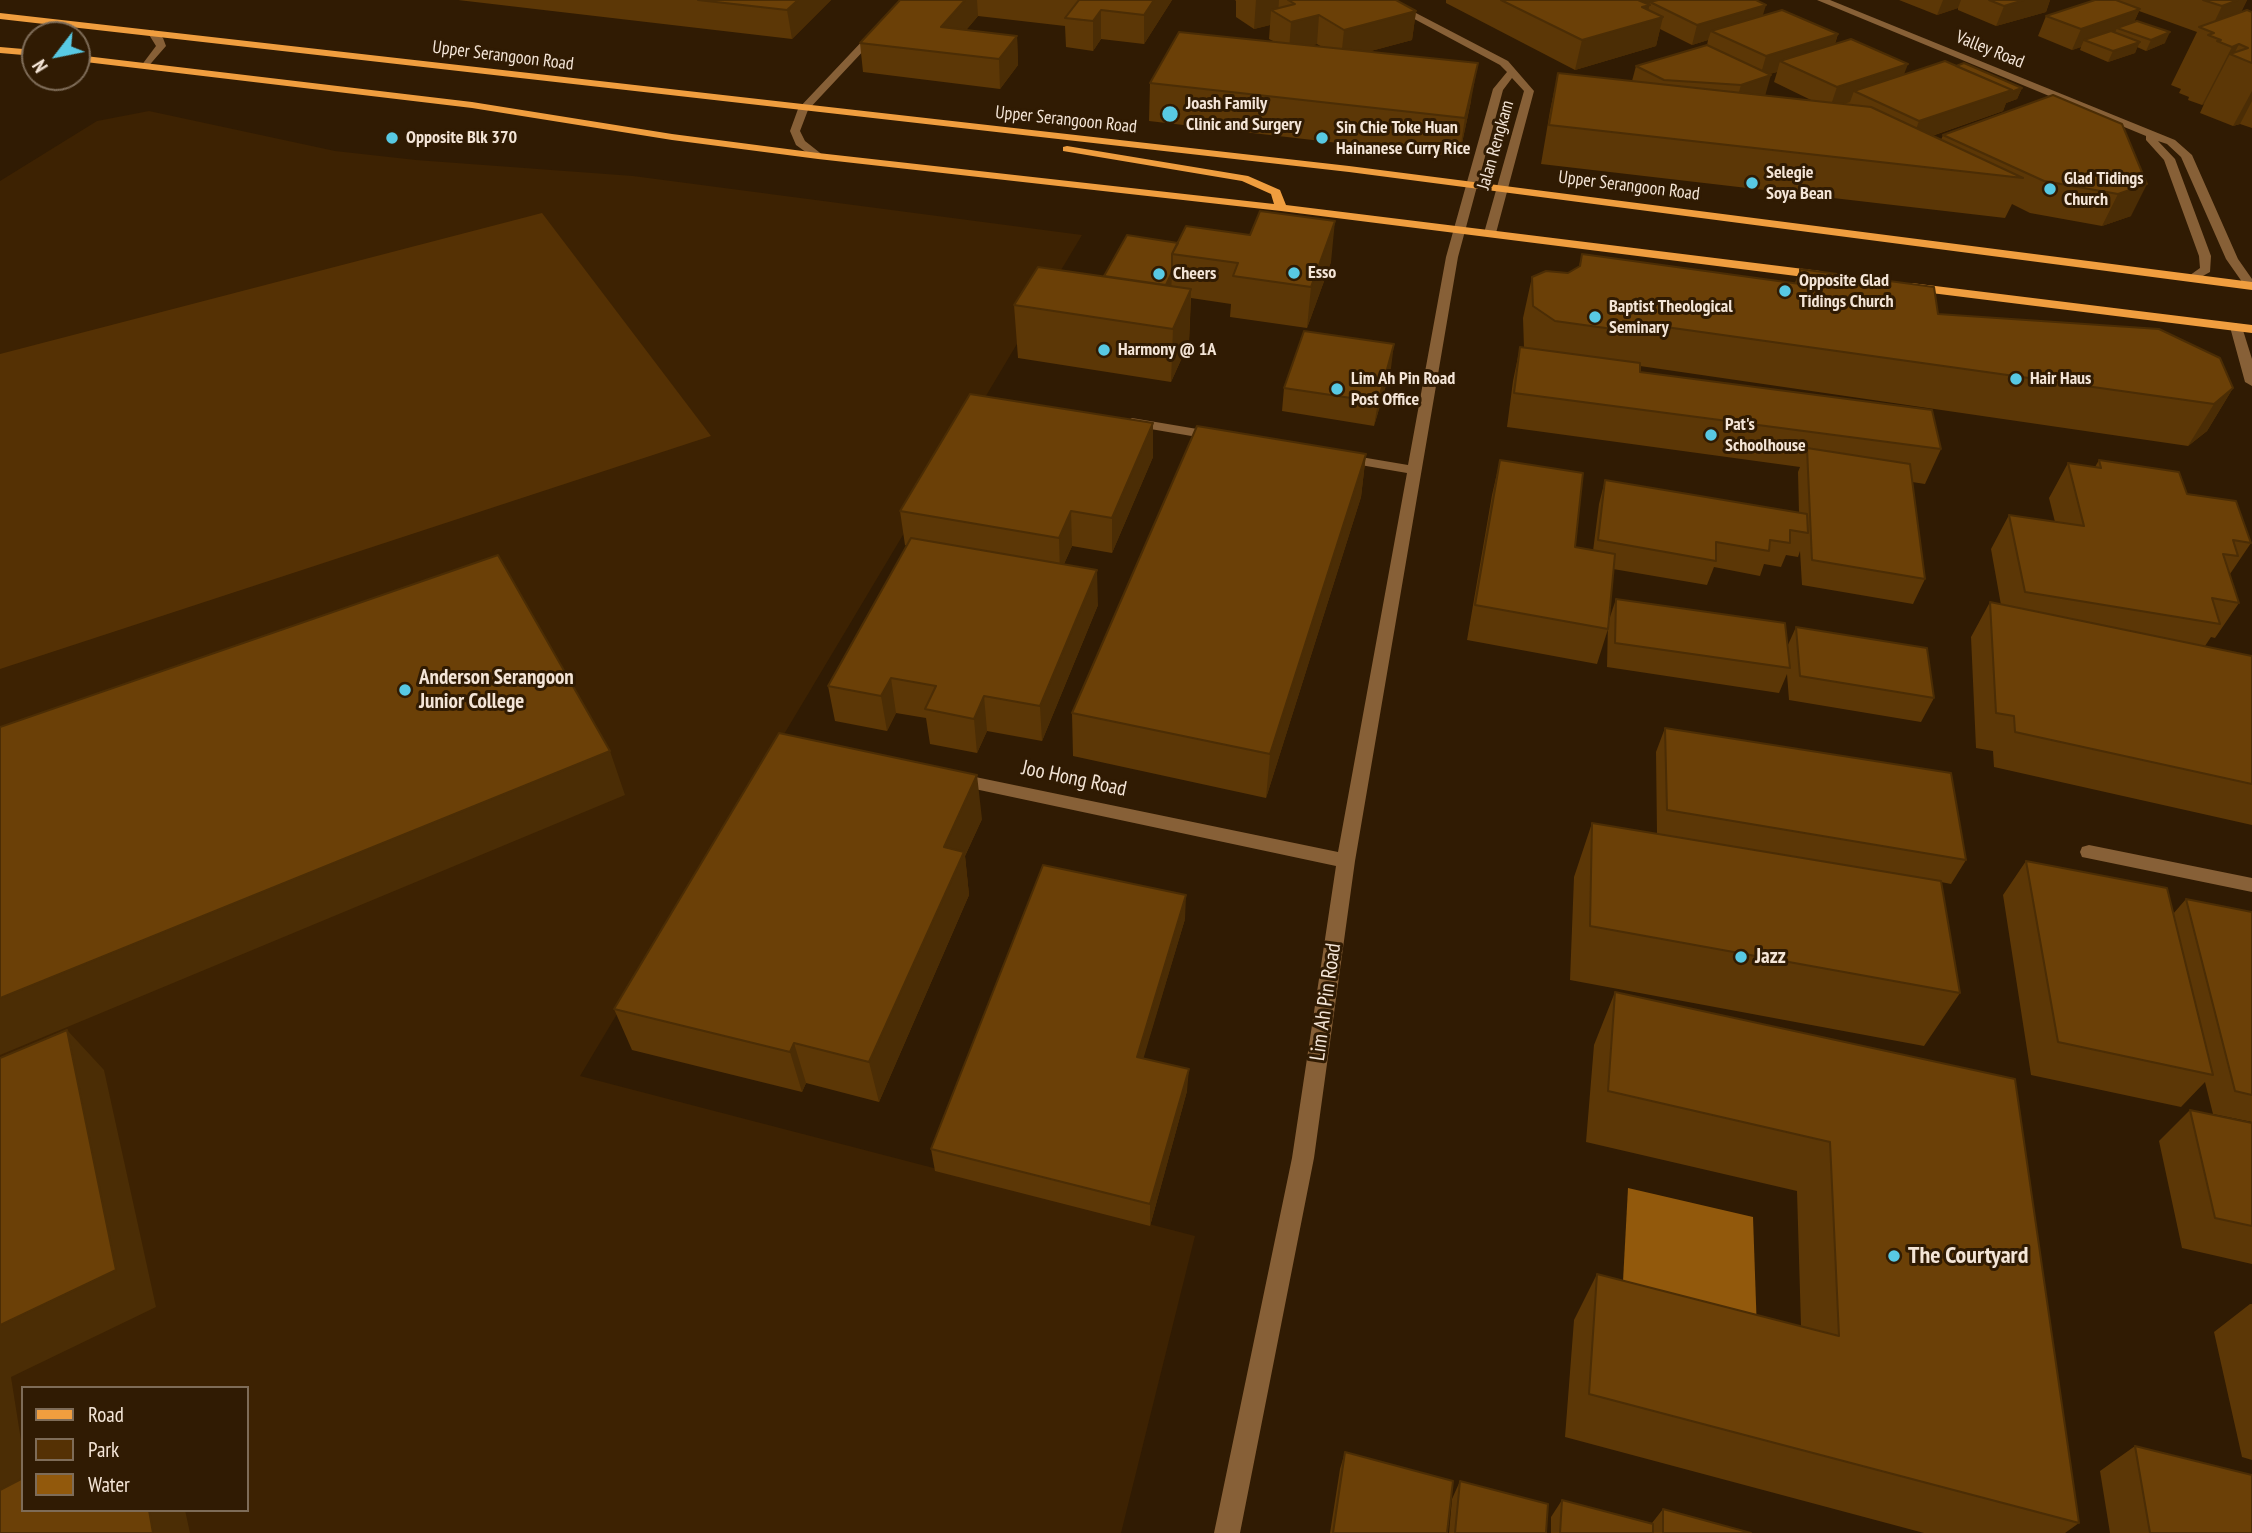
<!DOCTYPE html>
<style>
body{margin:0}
#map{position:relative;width:2252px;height:1533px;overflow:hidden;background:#301b03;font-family:"PT Sans Narrow",sans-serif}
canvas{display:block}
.legend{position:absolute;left:21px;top:1386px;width:228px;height:126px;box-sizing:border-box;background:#301b03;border:2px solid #7e6c58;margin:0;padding:9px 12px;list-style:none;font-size:21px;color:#f4e5d7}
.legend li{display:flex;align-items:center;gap:14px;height:35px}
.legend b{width:35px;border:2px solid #7e6c58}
.north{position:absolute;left:21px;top:21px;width:70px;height:70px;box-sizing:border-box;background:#301b03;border:2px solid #7e6c58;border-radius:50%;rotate:238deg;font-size:19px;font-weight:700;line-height:28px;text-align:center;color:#f4e5d7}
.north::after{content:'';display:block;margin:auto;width:24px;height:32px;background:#58c9e3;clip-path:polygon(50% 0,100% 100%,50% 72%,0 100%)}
</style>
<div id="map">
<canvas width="2252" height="1533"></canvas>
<ul class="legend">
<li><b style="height:9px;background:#f09e3f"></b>Road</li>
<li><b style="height:19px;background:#553104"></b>Park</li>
<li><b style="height:19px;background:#92590c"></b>Water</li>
</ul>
<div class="north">N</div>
</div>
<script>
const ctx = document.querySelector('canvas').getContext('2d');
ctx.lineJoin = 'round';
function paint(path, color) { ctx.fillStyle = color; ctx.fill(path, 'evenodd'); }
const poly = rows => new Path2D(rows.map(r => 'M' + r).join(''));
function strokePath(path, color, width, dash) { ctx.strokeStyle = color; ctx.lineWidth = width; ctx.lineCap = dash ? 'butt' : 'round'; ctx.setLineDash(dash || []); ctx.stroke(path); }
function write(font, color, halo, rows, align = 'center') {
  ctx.font = font + ' "PT Sans Narrow",sans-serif'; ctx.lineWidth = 6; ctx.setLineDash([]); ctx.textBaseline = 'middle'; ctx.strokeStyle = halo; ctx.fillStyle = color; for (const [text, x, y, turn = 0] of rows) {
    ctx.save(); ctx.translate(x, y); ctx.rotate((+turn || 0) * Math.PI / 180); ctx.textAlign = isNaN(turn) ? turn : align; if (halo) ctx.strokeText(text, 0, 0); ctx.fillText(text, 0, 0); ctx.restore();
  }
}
const built = poly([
 [149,111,335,151,416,160,633,176,1082,235,580,1076,1195,1236,1121,1533,0,1533,0,181,97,121],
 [23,1388,247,1388,247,1510,23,1510]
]);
const green = poly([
 [542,213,711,436,0,669,0,354]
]);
const water = poly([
 [1628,1188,1753,1217,1757,1332,1622,1300]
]);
const service = poly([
 [153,30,163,38,166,46,146,69,141,66,156,46,148,33,153,30]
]);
const minor = poly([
 [901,0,911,0,808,110,800,131,805,141,824,156,814,158,796,145,790,131,798,109,901,0],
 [1379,0,1391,0,1508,61,1534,91,1496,233,1490,237,1484,233,1524,91,1512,78,1503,90,1458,257,1355,861,1314,1158,1240,1533,1214,1533,1292,1158,1336,866,956,785,947,779,956,773,1338,852,1407,473,1343,462,1336,458,1343,454,1408,465,1446,257,1493,89,1507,72,1500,65,1379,0],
 [1817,0,1830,0,2175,140,2192,155,2238,259,2252,279,2252,289,2247,289,2226,259,2181,157,2167,144,2158,141,2175,159,2211,256,2210,272,2192,282,2186,278,2200,268,2199,256,2164,160,2146,140,2146,136,1817,0],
 [2236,323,2242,327,2252,359,2252,386,2245,382,2230,327,2236,323],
 [1132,418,1215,432,1222,436,1215,440,1127,425,1125,422,1132,418],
 [2089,845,2252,878,2252,892,2082,857,2080,852,2082,847,2089,845]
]);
const primary = poly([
 [0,13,1349,166,2252,282,2252,290,1349,172,0,19,0,13],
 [0,47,35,50,35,56,0,53,0,47],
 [77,55,472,102,672,134,818,153,1274,204,1271,194,1242,181,1063,151,1063,147,1067,146,1248,176,1280,190,1286,205,1820,271,1826,275,1820,279,1281,211,818,159,672,140,472,108,77,61,77,55],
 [1911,283,2252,325,2252,333,1907,290,1907,284,1911,283]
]);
const wall = poly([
 [458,0,831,0,792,39],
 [900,0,1172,0,1144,44,1101,39,1093,51,1066,47,1065,26,978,16,966,30,1017,36,1018,65,1000,89,863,72,860,43],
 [1235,0,1396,0,1416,11,1412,40,1367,52,1471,101,1459,157,1149,121,1150,83,1275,42,1269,39,1270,25,1254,29,1236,17,1236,1],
 [1317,44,1322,47,1309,46],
 [1446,0,1756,0,1763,15,1838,34,1835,44,1904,75,1956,66,2022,88,2017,99,2006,103,2003,111,1932,136,1941,140,1943,135,2122,124,2131,216,2102,226,2030,213,2012,204,2005,218,1541,164,1550,111,1558,73,1632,81,1636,66,1707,45,1708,40,1692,45,1660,29,1656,46,1575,70,1446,3],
 [1777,72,1774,82,1813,101,1765,95,1769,74],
 [1899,0,2050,0,2046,12,1996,26,1958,10,1958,8,1937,15],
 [2095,0,2247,0,2241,12,2252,12,2252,128,2240,124,2233,126,2200,113,2204,104,2202,105,2188,100,2189,97,2179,93,2181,89,2171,85,2197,32,2139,11,2134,22,2165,43,2146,51,2137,47,2135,53,2108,62,2080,50,2081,47,2072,50,2038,36,2046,16],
 [1178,243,1331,262,1307,328,1230,317,1231,304,1191,298,1189,342,1171,382,1018,358,1014,305,1104,277],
 [1582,254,1795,283,1800,269,1938,314,2233,388,2207,431,2188,446,1640,366,1640,372,1941,449,1925,484,1912,482,1925,579,1913,604,1802,585,1800,551,1798,557,1786,555,1781,567,1764,564,1760,576,1714,567,1707,585,1613,569,1608,629,1597,664,1467,640,1492,495,1500,460,1575,547,1593,551,1599,504,1605,480,1799,513,1798,472,1800,467,1507,427,1513,381,1520,347,1524,348,1523,318,1532,277,1568,273,1579,266],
 [1391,368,1374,426,1282,411,1284,388],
 [1153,423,1153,457,1112,553,1072,546,1064,564,1098,605,1042,741,987,731,977,753,930,744,926,718,896,713,887,731,835,721,828,686,907,546,905,545,900,511],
 [1366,454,1361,497,1266,798,1073,756,1072,713],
 [2099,460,2187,494,2251,543,2230,574,2239,603,2215,638,2211,637,2205,646,2252,656,2252,825,1994,767,1993,751,1976,748,1971,637,1990,602,2001,605,1991,549,2009,515,2055,522,2049,498,2068,463,2095,467],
 [1616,599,1787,647,1796,627,1934,698,1921,722,1789,700,1787,674,1779,693,1607,667,1608,623],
 [1665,728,1966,860,1951,884,1941,882,1960,993,1924,1046,1570,980,1574,877,1592,823,1657,834,1656,752],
 [982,819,965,856,969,895,879,1102,806,1083,802,1092,632,1050,614,1009],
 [2026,861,2173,914,2186,899,2252,912,2252,1122,2213,1114,2205,1082,2181,1107,2031,1075,2003,895],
 [1185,919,1143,1058,1187,1091,1150,1226,935,1171,931,1149],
 [1615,992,2015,1079,2079,1523,2065,1533,1924,1533,1565,1437,1574,1320,1597,1274,1801,1326,1797,1191,1586,1142,1594,1045],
 [2190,1110,2252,1123,2252,1264,2182,1248,2159,1141],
 [2250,1304,2252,1304,2252,1460,2242,1457,2214,1332],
 [2135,1446,2252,1533,2110,1533,2100,1471],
 [1345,1452,1447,1533,1330,1533,1340,1469],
 [1460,1481,1546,1533,1449,1533,1452,1499],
 [1562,1500,1652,1523,1663,1509,1751,1533,1551,1533,1551,1517]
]);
const shadedWall = poly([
 [798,0,831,0,792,39,787,10],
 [965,0,977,0,978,16,947,53,941,27],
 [1154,0,1172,0,1144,44,1144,15],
 [1256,0,1279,0,1278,14,1271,10,1270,25,1254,29],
 [1638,0,1698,0,1650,2,1646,22,1663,17,1656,46,1575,70,1582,40],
 [1943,0,1961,0,1958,8,1937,15],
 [2024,0,2050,0,2046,12,1996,26,2004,6],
 [2238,0,2247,0,2235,24,2210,31,2222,6],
 [1766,5,1760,25,1711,31,1708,40,1692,45,1697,25],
 [2140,9,2131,29,2117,28,2114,35,2084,40,2081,47,2072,50,2081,29],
 [1101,10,1101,39,1093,51,1093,21],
 [1416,11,1412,40,1341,59,1344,30],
 [1319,15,1317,44,1289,51,1291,22],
 [2170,32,2165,43,2146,51,2151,40],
 [1838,34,1831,55,1780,61,1777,72,1760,77,1766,56],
 [1017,36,1018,65,1000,89,999,59],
 [2140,42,2135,53,2108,62,2113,51],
 [2239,44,2233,56,2230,54,2204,104,2202,105,2232,47],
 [1478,63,1471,101,1459,157,1465,118],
 [1908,64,1900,85,1854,91,1850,102,1830,108,1837,87],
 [1771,75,1765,96,1735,106,1741,85],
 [2022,88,2017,99,2006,103,2003,111,1911,143,1919,121,2012,90],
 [2252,91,2252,101,2240,124,2233,126],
 [2147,184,2131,216,2102,226,2118,194],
 [1335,221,1331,262,1307,328,1311,287],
 [1172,272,1171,295,1165,308,1166,285],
 [1191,289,1189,342,1171,382,1173,329],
 [1394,344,1391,368,1374,426,1378,402],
 [2233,388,2207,431,2188,446,2214,404],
 [1153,423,1153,457,1112,553,1112,518],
 [1366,454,1361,497,1266,798,1270,754],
 [1071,511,1072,546,1060,573,1059,538],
 [1097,570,1098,605,1042,741,1040,706],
 [891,678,896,713,887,731,881,696],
 [984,696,987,731,977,753,974,719],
 [610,751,625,795,0,1055,0,998],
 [977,775,982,819,965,856,969,895,879,1102,869,1062,944,847],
 [1186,895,1185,919,1137,1080,1137,1057],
 [67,1030,104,1070,156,1307,11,1377,23,1453,23,1510,0,1507,0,1325],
 [794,1043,806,1083,802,1092,790,1052],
 [1189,1069,1187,1091,1150,1226,1150,1204],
 [149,1510,185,1510,190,1533,153,1533]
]);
const building = poly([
 [698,0,798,0,787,10,698,0],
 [900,0,965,0,941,27,1017,36,999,59,860,43,900,0],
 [1079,0,1154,0,1144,15,1101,10,1093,21,1065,18,1079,0],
 [1288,0,1396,0,1416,11,1344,30,1319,15,1291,22,1271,10,1295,4,1288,0],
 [1501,0,1638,0,1650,5,1642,7,1663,17,1582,40,1501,0],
 [1658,0,1756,0,1766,5,1697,25,1650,2,1658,0],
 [1989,0,2024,0,2004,6,1989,0],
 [2095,0,2116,0,2140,9,2081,29,2046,16,2095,0],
 [2203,0,2238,0,2222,6,2203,0],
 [1782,10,1838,34,1766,56,1711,31,1782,10],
 [2247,10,2252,12,2252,63,2230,54,2248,48,2239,44,2232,47,2217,41,2221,40,2208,35,2214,33,2199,27,2247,10],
 [2137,21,2170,32,2151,40,2117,28,2137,21],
 [2111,31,2140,42,2113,51,2084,40,2111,31],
 [1179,32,1478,63,1465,118,1150,83,1179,32],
 [1851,39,1908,64,1837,87,1780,61,1851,39],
 [1707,45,1771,75,1741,85,1664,80,1636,66,1707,45],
 [1945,61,2012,90,1919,121,1854,91,1945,61],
 [1964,63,2022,88,2011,92,2012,90,1956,66,1964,63],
 [1558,73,1871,107,2023,178,1549,125,1558,73],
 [2053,95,2122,124,2147,184,2118,194,2044,181,1943,135,2053,95],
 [1260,211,1335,221,1311,287,1233,276,1238,263,1172,254,1186,226,1250,235,1260,211],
 [1127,235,1178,243,1172,254,1172,272,1166,285,1104,276,1127,235],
 [1582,254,1800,284,1800,269,1934,287,1938,314,2159,329,2220,358,2233,388,2214,404,1623,321,1620,330,1555,321,1533,306,1532,277,1546,271,1568,273,1580,266,1582,254],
 [1038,267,1191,289,1173,329,1014,305,1038,267],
 [1304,331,1394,344,1378,402,1284,388,1304,331],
 [1520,347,1640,363,1640,372,1932,410,1941,449,1514,393,1520,347],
 [970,394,1153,423,1112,518,1071,511,1059,538,900,511,970,394],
 [1197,426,1366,454,1270,754,1072,713,1197,426],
 [1807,448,1910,464,1925,579,1812,560,1807,448],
 [1500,460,1583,473,1575,547,1615,554,1608,629,1475,605,1500,460],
 [2099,460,2179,472,2187,494,2236,501,2251,543,2233,540,2238,556,2223,554,2239,603,2212,598,2220,624,2025,592,2009,515,2084,526,2068,463,2101,468,2099,460],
 [1605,480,1807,514,1808,533,1790,530,1790,543,1770,540,1769,551,1716,542,1716,561,1598,540,1605,480],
 [911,538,1097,570,1040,706,984,696,974,719,925,709,936,686,891,678,881,696,828,686,911,538],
 [498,555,610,751,0,998,0,727,498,555],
 [1616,599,1785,623,1790,668,1615,643,1616,599],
 [1990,602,2252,656,2252,784,2015,732,2014,716,1996,713,1990,602],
 [1796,627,1927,648,1934,698,1800,676,1796,627],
 [1665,728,1951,773,1966,860,1667,810,1665,728],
 [779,733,977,775,944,847,964,852,869,1062,794,1043,790,1052,614,1009,779,733],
 [1592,823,1941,881,1960,993,1590,926,1592,823],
 [2026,861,2167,888,2213,1075,2058,1042,2026,861],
 [1043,865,1186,895,1137,1057,1189,1069,1150,1204,931,1149,1043,865],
 [2186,899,2252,912,2252,1095,2235,1091,2186,899],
 [1615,992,2015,1079,2079,1523,1589,1394,1597,1274,1839,1336,1830,1142,1608,1091,1615,992],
 [67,1030,116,1270,0,1325,0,1058,67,1030],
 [2190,1110,2252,1123,2252,1226,2215,1218,2190,1110],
 [2135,1446,2252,1475,2252,1533,2150,1533,2135,1446],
 [1345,1452,1453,1481,1447,1533,1333,1533,1345,1452],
 [23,1478,23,1510,149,1510,153,1533,0,1533,0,1490,23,1478],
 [1460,1481,1548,1504,1546,1533,1455,1533,1460,1481],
 [1562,1500,1653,1524,1653,1533,1560,1533,1562,1500],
 [1663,1509,1751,1533,1663,1533,1663,1509]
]);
const markers = [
 [1170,114,9,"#58c9e3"],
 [392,138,7,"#58c9e3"],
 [1322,138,7,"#58c9e3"],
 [1752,183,7,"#58c9e3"],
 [2050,189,7,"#58c9e3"],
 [1294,273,7,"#58c9e3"],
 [1159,274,7,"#58c9e3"],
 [1785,291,7,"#58c9e3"],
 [1595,317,7,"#58c9e3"],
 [1104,350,7,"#58c9e3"],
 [2016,379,7,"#58c9e3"],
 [1337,389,7,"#58c9e3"],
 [1711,435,7,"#58c9e3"],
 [405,690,7,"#58c9e3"],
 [1741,957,7,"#58c9e3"],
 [1894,1256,7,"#58c9e3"]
];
const farStreetnames = [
 ["Valley Road",1990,50,22],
 ["Upper Serangoon Road",503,56,7],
 ["Upper Serangoon Road",1066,120,6],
 ["Jalan Rengkam",1496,145,-74],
 ["Upper Serangoon Road",1629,186,7]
];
const farPoinames = [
 ["Joash Family",1186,104],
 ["Clinic and Surgery",1186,125],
 ["Sin Chie Toke Huan",1336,128],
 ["Hainanese Curry Rice",1336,149],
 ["Opposite Blk 370",406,138],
 ["Selegie",1766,173],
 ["Soya Bean",1766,194],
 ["Glad Tidings",2064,179],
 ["Church",2064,200],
 ["Esso",1308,273],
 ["Cheers",1173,274],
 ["Opposite Glad",1799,281],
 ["Tidings Church",1799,302],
 ["Baptist Theological",1609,307],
 ["Seminary",1609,328],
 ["Harmony @ 1A",1118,350],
 ["Lim Ah Pin Road",1351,379],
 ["Post Office",1351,400],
 ["Hair Haus",2030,379],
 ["Pat's",1725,425],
 ["Schoolhouse",1725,446]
];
const poiNames = [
 ["Anderson Serangoon",419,678],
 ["Junior College",419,702],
 ["Jazz",1755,957]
];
const streetNames = [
 ["Joo Hong Road",1074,779,12],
 ["Lim Ah Pin Road",1326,1002,-82]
];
const nearPoinames = [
 ["The Courtyard",1908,1256]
];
paint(built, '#3d2202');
paint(green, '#553104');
paint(water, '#92590c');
paint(service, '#876037');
paint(minor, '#876037');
paint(primary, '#f09e3f');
paint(wall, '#5c3706');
paint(shadedWall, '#4b2d05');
paint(building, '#6b4007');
strokePath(building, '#4b2d05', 2);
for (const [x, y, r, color] of markers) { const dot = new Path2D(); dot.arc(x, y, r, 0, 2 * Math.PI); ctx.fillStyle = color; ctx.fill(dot); strokePath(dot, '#301b03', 2.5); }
write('18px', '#f4e5d7', '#301b03', farStreetnames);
write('bold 18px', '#f4e5d7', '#301b03', farPoinames, 'left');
write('bold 21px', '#f4e5d7', '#301b03', poiNames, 'left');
write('21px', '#f4e5d7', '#301b03', streetNames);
write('bold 24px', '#f4e5d7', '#301b03', nearPoinames, 'left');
</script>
